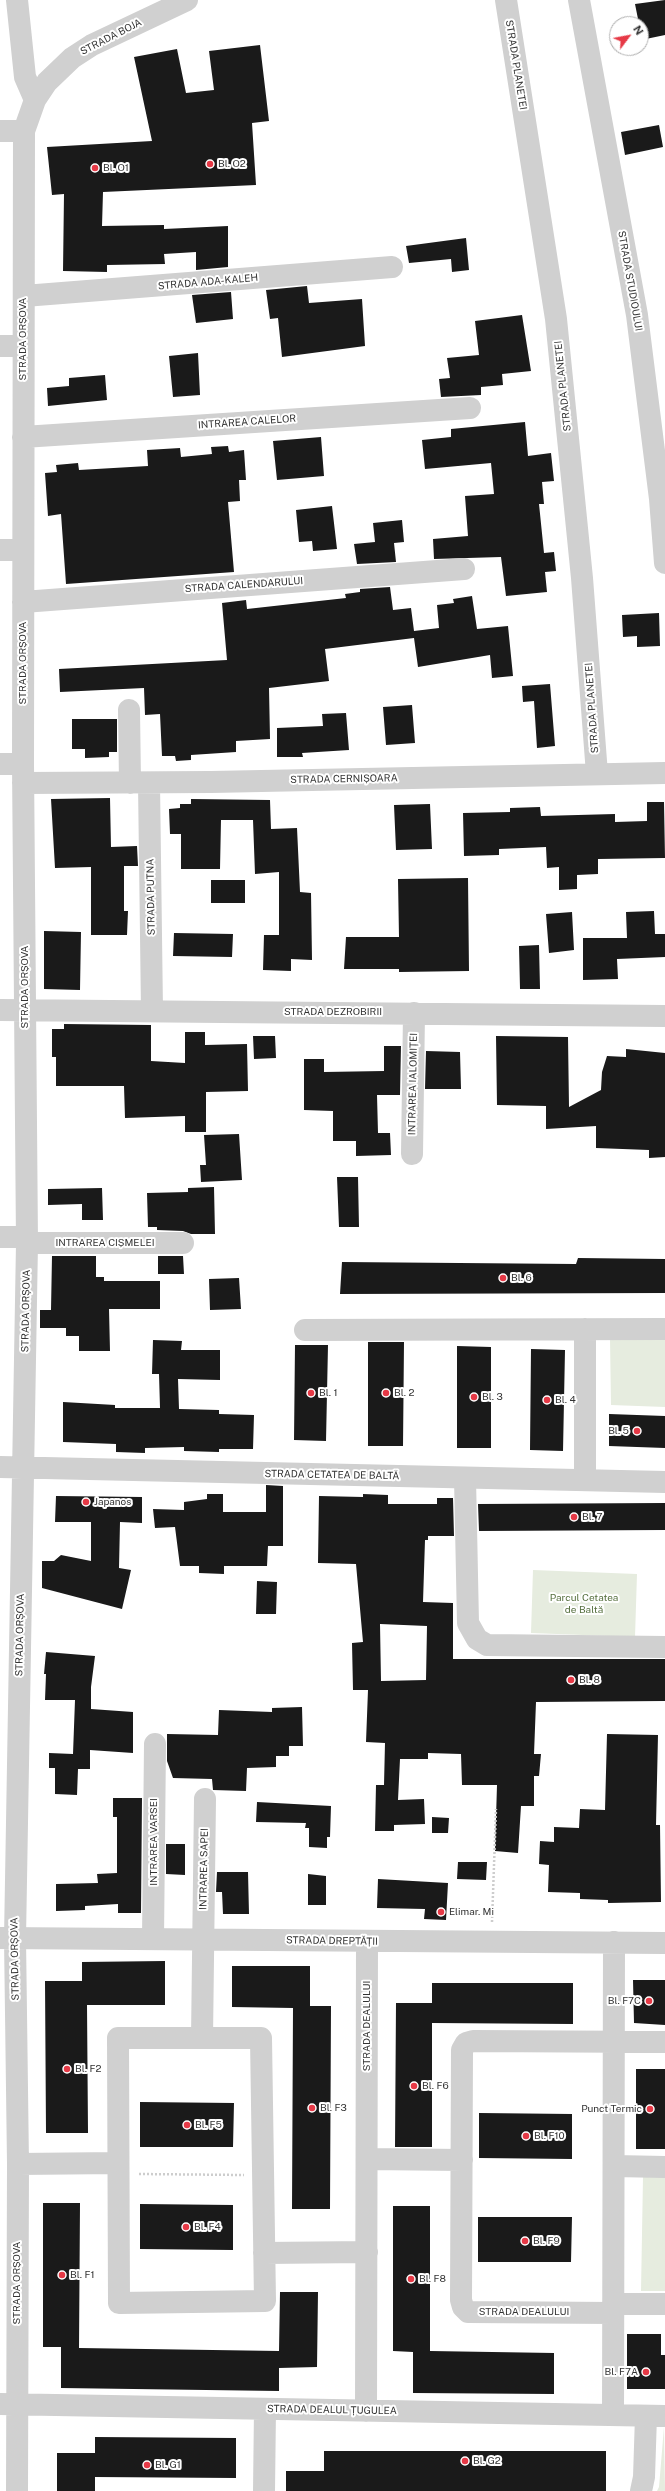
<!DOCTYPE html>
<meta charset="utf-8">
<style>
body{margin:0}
#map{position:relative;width:665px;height:2491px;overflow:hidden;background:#fff;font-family:"Public Sans",sans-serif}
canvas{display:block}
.north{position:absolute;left:609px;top:16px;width:40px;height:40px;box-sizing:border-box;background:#fff;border:1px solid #adadad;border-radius:50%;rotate:58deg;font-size:11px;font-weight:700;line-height:16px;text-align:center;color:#333}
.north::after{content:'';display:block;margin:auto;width:14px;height:18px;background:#e63946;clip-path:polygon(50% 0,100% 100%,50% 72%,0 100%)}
</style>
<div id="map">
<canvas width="665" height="2491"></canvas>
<div class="north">N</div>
</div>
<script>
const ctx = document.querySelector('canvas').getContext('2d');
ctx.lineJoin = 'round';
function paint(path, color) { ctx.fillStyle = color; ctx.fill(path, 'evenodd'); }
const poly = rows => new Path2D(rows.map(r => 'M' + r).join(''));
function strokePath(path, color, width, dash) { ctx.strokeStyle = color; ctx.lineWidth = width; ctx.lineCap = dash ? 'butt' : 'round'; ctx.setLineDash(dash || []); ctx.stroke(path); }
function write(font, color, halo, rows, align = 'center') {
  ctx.font = font + ' "Public Sans",sans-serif'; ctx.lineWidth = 4; ctx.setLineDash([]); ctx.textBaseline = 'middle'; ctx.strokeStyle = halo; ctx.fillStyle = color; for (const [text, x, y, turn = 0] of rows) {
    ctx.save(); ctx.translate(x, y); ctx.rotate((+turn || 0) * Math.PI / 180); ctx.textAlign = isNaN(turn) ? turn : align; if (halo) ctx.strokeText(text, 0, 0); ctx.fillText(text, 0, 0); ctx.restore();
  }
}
const green = poly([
 [610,1338,665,1338,665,1407,611,1405],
 [533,1570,637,1574,635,1637,531,1633],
 [643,2177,665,2177,665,2291,641,2291],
 [664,2427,665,2491,657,2491,659,2487]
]);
const building = poly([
 [665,0,665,35,641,40,641,24,639,24,635,4],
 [260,45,269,121,252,123,256,185,103,192,102,226,164,225,164,229,228,226,228,267,196,270,196,252,164,254,165,264,107,265,107,272,63,271,64,194,52,195,47,147,152,141,134,57,177,49,186,93,214,90,209,51],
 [659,125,663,147,625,155,621,132],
 [466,238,469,270,452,272,451,259,409,263,406,246],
 [307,286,309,303,362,299,365,346,282,357,278,318,270,319,266,290],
 [231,292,233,319,196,323,192,295],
 [522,315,531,371,502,374,503,385,481,387,481,395,441,397,439,379,450,378,447,358,479,355,475,321],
 [198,353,200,395,173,397,169,356],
 [105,375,107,400,48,406,47,388,69,386,69,378],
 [525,422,528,456,551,453,554,481,542,482,544,504,539,504,544,553,554,552,556,571,545,572,547,592,506,596,501,557,434,559,433,539,468,536,465,496,494,494,491,463,425,469,422,440,451,437,451,429],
 [321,437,324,476,277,480,273,441],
 [228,446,229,452,244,450,246,480,239,480,240,501,228,502,234,572,66,584,61,514,48,516,45,473,57,472,56,465,78,463,79,470,148,466,147,450,180,448,181,457,212,454,211,447],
 [332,506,337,549,313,551,312,541,299,542,296,510],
 [402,520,404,542,394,543,396,562,357,564,354,544,375,542,373,523],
 [390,587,393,610,411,608,414,631,439,628,437,605,454,603,453,599,472,596,477,629,508,626,513,676,492,678,490,655,418,667,414,638,325,649,329,681,269,688,270,739,236,741,236,752,191,755,191,760,176,761,175,756,162,756,160,714,145,715,144,688,60,692,59,669,227,660,222,603,246,600,247,609,346,598,345,594,360,592,360,589],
 [659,613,660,646,637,647,637,636,623,637,622,615],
 [550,684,555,746,537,748,534,701,523,702,522,686],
 [412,705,415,743,386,745,383,707],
 [346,713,349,750,302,753,303,757,277,757,277,728,323,726,322,714],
 [72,719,117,719,117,752,109,752,109,757,85,758,85,749,72,749],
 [110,798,111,847,137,846,138,866,124,866,124,911,128,911,127,935,91,935,91,867,55,868,51,799],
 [191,799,270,800,271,829,297,828,300,892,311,893,312,960,291,959,291,971,263,970,264,935,279,935,279,872,255,874,253,820,221,820,220,869,181,869,181,834,170,834,169,809,180,808,180,804,191,804],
 [647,802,664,802,665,858,598,859,598,874,577,875,577,889,559,890,559,867,547,868,546,847,499,849,499,855,464,856,463,813,510,812,510,808,540,807,541,816,615,814,615,822,647,821],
 [430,804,432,849,396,850,394,805],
 [468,878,469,971,399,972,399,969,344,969,346,937,399,937,398,879],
 [211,880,245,880,245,903,211,903],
 [654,911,655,934,665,934,665,957,617,959,618,979,583,980,583,938,627,938,626,912],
 [572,912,574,950,549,953,546,914],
 [44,931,81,932,80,990,44,989],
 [174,933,233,934,232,957,173,956],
 [539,945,540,989,520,989,519,946],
 [64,1024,151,1025,151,1061,185,1063,185,1032,205,1032,205,1045,247,1044,248,1091,206,1092,206,1132,185,1132,185,1116,125,1118,124,1086,56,1086,56,1057,52,1057,52,1029,64,1029],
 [253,1036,275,1036,276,1058,254,1059],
 [496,1036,568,1037,569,1107,601,1090,602,1072,607,1056,626,1057,626,1049,665,1053,665,1157,649,1158,649,1150,596,1148,596,1126,546,1129,546,1106,497,1105],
 [384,1046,401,1046,400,1095,377,1095,378,1133,390,1133,391,1155,356,1156,356,1141,333,1141,333,1111,304,1110,304,1059,324,1059,324,1072,384,1071],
 [426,1051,460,1052,461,1089,425,1089],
 [239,1134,242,1180,201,1182,200,1165,206,1165,204,1135],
 [337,1177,358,1177,359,1227,339,1227],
 [214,1187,215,1234,191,1234,183,1231,157,1230,157,1227,148,1227,147,1193,188,1192,188,1188],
 [102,1188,103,1220,82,1220,82,1204,48,1205,48,1189],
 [52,1256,96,1256,96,1277,104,1277,104,1281,160,1281,160,1309,109,1309,110,1351,79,1351,79,1336,66,1336,66,1328,40,1328,40,1310,51,1310],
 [183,1256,184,1274,158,1274,158,1256],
 [578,1258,665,1259,665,1293,340,1294,342,1262,576,1264],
 [239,1278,241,1309,210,1310,209,1279],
 [153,1340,182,1341,181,1350,220,1350,220,1380,178,1379,179,1409,219,1410,219,1414,254,1415,253,1449,219,1449,219,1452,184,1451,184,1447,145,1448,145,1453,116,1452,116,1444,63,1442,63,1402,115,1405,115,1408,160,1408,159,1374,152,1374],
 [368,1342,404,1342,403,1446,368,1446],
 [295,1345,328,1345,326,1441,294,1440],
 [457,1346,491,1347,491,1448,457,1448],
 [531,1349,565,1350,563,1451,530,1450],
 [609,1414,665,1416,665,1448,609,1446],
 [266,1485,283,1486,283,1546,268,1546,267,1566,224,1566,224,1574,199,1573,199,1566,180,1566,175,1527,155,1528,153,1509,184,1510,184,1502,207,1499,207,1494,223,1494,223,1512,266,1512],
 [363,1494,388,1495,388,1504,437,1504,437,1498,453,1498,454,1536,428,1536,428,1540,425,1540,423,1602,453,1603,453,1659,665,1659,665,1701,536,1702,534,1754,541,1754,539,1776,534,1776,534,1806,521,1806,518,1853,495,1851,497,1785,462,1785,461,1754,428,1753,428,1759,400,1759,398,1800,424,1799,425,1824,394,1825,394,1831,375,1831,376,1785,384,1785,385,1743,366,1742,368,1690,353,1690,352,1643,363,1642,356,1564,318,1563,319,1496,363,1497],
 [380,1624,427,1626,426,1680,381,1681],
 [56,1496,142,1497,142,1523,120,1522,119,1568,131,1570,122,1609,42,1588,42,1561,54,1561,61,1555,91,1561,91,1522,55,1522],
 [665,1503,665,1530,479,1531,478,1504],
 [257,1581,277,1582,276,1614,256,1614],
 [46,1652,95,1656,91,1687,91,1709,133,1712,133,1753,90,1750,90,1769,78,1769,77,1795,55,1794,55,1768,49,1768,49,1753,73,1754,75,1700,45,1700,46,1674,44,1674],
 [302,1707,303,1746,289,1746,289,1756,276,1756,276,1767,247,1768,246,1791,213,1790,212,1779,173,1778,167,1761,167,1734,218,1735,219,1710,272,1712,272,1708],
 [607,1734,658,1735,656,1825,660,1825,661,1902,608,1903,608,1900,580,1899,580,1893,548,1892,549,1865,539,1864,540,1841,554,1842,554,1827,579,1828,580,1809,605,1810],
 [113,1798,142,1798,141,1913,118,1913,118,1904,85,1906,85,1910,56,1911,56,1884,98,1883,97,1874,117,1873,117,1817,113,1817],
 [257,1802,331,1806,330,1837,327,1837,327,1848,309,1847,309,1828,305,1828,306,1823,256,1822],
 [432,1817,449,1818,448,1833,432,1833],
 [166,1844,185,1844,185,1875,166,1874],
 [458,1862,487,1862,486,1880,457,1879],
 [217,1872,248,1872,249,1914,223,1914,222,1892,216,1892],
 [308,1874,326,1876,326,1905,308,1905],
 [378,1879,448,1883,446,1920,424,1919,425,1909,377,1908],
 [165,1961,165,2005,87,2005,88,2133,46,2133,45,1981,82,1981,82,1962],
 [232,1966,310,1966,310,2006,331,2006,330,2209,292,2209,293,2008,232,2007],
 [633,1980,665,1980,665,2025,634,2023],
 [432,1983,573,1983,573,2024,432,2023,432,2147,395,2147,396,2003,432,2003],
 [636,2069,665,2069,665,2149,636,2149],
 [140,2102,234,2103,233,2147,140,2147],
 [479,2113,572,2114,572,2159,479,2158],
 [43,2203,80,2203,79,2348,279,2351,280,2292,318,2292,317,2367,279,2368,279,2391,61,2388,61,2347,43,2347],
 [140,2204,233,2205,233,2250,140,2249],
 [393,2206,430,2206,430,2351,554,2353,554,2394,413,2393,413,2352,393,2351],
 [478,2217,572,2217,571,2262,478,2262],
 [627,2334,661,2334,661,2355,665,2355,665,2389,627,2389],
 [95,2437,236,2438,236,2478,95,2477,95,2491,57,2491,57,2453,95,2453],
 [324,2451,606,2451,606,2491,286,2491,286,2471,324,2471]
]);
const path = poly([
 [492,1922,496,1809],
 [139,2174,244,2175]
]);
const minor = poly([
 [17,0,25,77,35,100],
 [506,0,556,319,582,578,597,774],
 [579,0,637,315,660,499,665,563],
 [0,131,24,131],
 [24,296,392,267],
 [0,346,23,346],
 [23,437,470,408],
 [0,550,23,550],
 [23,602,464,569],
 [129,710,130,783],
 [0,764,23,764],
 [23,783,211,782,665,773],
 [149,783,152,1011],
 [0,1010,665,1016],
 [412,1154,414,1013],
 [0,1237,27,1237],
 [27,1243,183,1243],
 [305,1330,665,1329],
 [0,1467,665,1482],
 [465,1478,468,1623,477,1639,487,1645,665,1647],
 [585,1480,585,1329],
 [0,1938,665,1943],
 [153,1939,155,1744],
 [118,2038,261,2038,265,2301,119,2303,118,2038],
 [202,2038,205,1799],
 [367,2159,462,2160],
 [18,2164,118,2163],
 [614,2166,665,2167],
 [264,2253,367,2252],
 [614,2304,665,2304],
 [613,2313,468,2312,463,2307,461,2300,462,2050,466,2043,473,2041,665,2042],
 [0,2404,665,2416],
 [366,2411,367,1941],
 [613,2415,614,1942],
 [17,2491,18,2164,15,1938,27,1243,23,764,24,131,35,100,47,82,72,58,92,45,187,0],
 [264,2491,265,2409],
 [641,2491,644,2477,646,2416]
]);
const markers = [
 [210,164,4,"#e63946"],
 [95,168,4,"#e63946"],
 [503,1278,4,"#e63946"],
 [311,1393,4,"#e63946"],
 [386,1393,4,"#e63946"],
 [474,1397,4,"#e63946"],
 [547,1400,4,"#e63946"],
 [637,1431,4,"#e63946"],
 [86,1502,4,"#e63946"],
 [574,1517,4,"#e63946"],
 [571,1680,4,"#e63946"],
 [441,1912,4,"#e63946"],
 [649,2001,4,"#e63946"],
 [67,2069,4,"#e63946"],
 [414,2086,4,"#e63946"],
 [312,2108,4,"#e63946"],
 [650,2109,4,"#e63946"],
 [187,2125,4,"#e63946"],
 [526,2136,4,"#e63946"],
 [186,2227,4,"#e63946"],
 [525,2241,4,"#e63946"],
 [62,2275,4,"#e63946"],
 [411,2279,4,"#e63946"],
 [646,2372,4,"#e63946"],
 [465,2461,4,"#e63946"],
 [147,2465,4,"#e63946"]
];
const streetNames = [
 ["STRADA BOJA",111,37,-27],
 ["STRADA PLANETEI",516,65,81],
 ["STRADA STUDIOULUI",630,281,80],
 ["STRADA ADA-KALEH",208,282,-5],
 ["STRADA ORȘOVA",23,339,-90],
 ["STRADA PLANETEI",563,386,-96],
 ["INTRAREA CALELOR",247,422,-4],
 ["STRADA CALENDARULUI",244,585,-4],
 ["STRADA ORȘOVA",23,663,-90],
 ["STRADA PLANETEI",592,708,-94],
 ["STRADA CERNIȘOARA",344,779,-1],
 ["STRADA PUTNA",151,897,-91],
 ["STRADA ORȘOVA",25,987,-90],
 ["STRADA DEZROBIRII",333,1012],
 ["INTRAREA IALOMIȚEI",413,1084,-89],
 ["INTRAREA CIȘMELEI",105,1243],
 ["STRADA ORȘOVA",26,1311,-89],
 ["STRADA CETATEA DE BALTĂ",332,1475,1],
 ["STRADA ORȘOVA",20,1635,-89],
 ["INTRAREA VARSEI",154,1842,-90],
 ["INTRAREA SAPEI",204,1869,-89],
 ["STRADA DREPTĂȚII",332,1941,1],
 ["STRADA ORȘOVA",15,1959,-91],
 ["STRADA DEALULUI",367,2026,-90],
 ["STRADA ORȘOVA",17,2283,-90],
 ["STRADA DEALULUI",524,2312],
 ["STRADA DEALUL ȚUGULEA",332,2410,1]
];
const poiNames = [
 ["Bl. O2",218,164],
 ["Bl. O1",103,168],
 ["Bl. 6",511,1278],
 ["Bl. 1",319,1393],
 ["Bl. 2",394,1393],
 ["Bl. 3",482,1397],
 ["Bl. 4",555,1400],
 ["Bl. 5",629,1431,"right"],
 ["Japanos",94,1502],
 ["Bl. 7",582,1517],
 ["Bl. 8",579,1680],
 ["Elimar. Mi",449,1912],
 ["Bl. F7C",641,2001,"right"],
 ["Bl. F2",75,2069],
 ["Bl. F6",422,2086],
 ["Bl. F3",320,2108],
 ["Punct Termic",642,2109,"right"],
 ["Bl. F5",195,2125],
 ["Bl. F10",534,2136],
 ["Bl. F4",194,2227],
 ["Bl. F9",533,2241],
 ["Bl. F1",70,2275],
 ["Bl. F8",419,2279],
 ["Bl. F7A",638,2372,"right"],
 ["Bl. G2",473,2461],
 ["Bl. G1",155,2465]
];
const parkNames = [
 ["Parcul Cetatea",584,1598],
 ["de Baltă",584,1610]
];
paint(green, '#e6ecdf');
paint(building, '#1a1a1a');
strokePath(path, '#cdcdcd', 2.5, [2, 2]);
strokePath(minor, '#d0d0d0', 22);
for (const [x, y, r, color] of markers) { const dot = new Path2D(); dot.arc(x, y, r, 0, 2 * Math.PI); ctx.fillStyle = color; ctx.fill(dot); strokePath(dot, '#fff', 1.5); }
write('10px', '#333', '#fff', streetNames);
write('10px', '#333', '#fff', poiNames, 'left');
write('10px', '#56703f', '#fff', parkNames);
</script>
